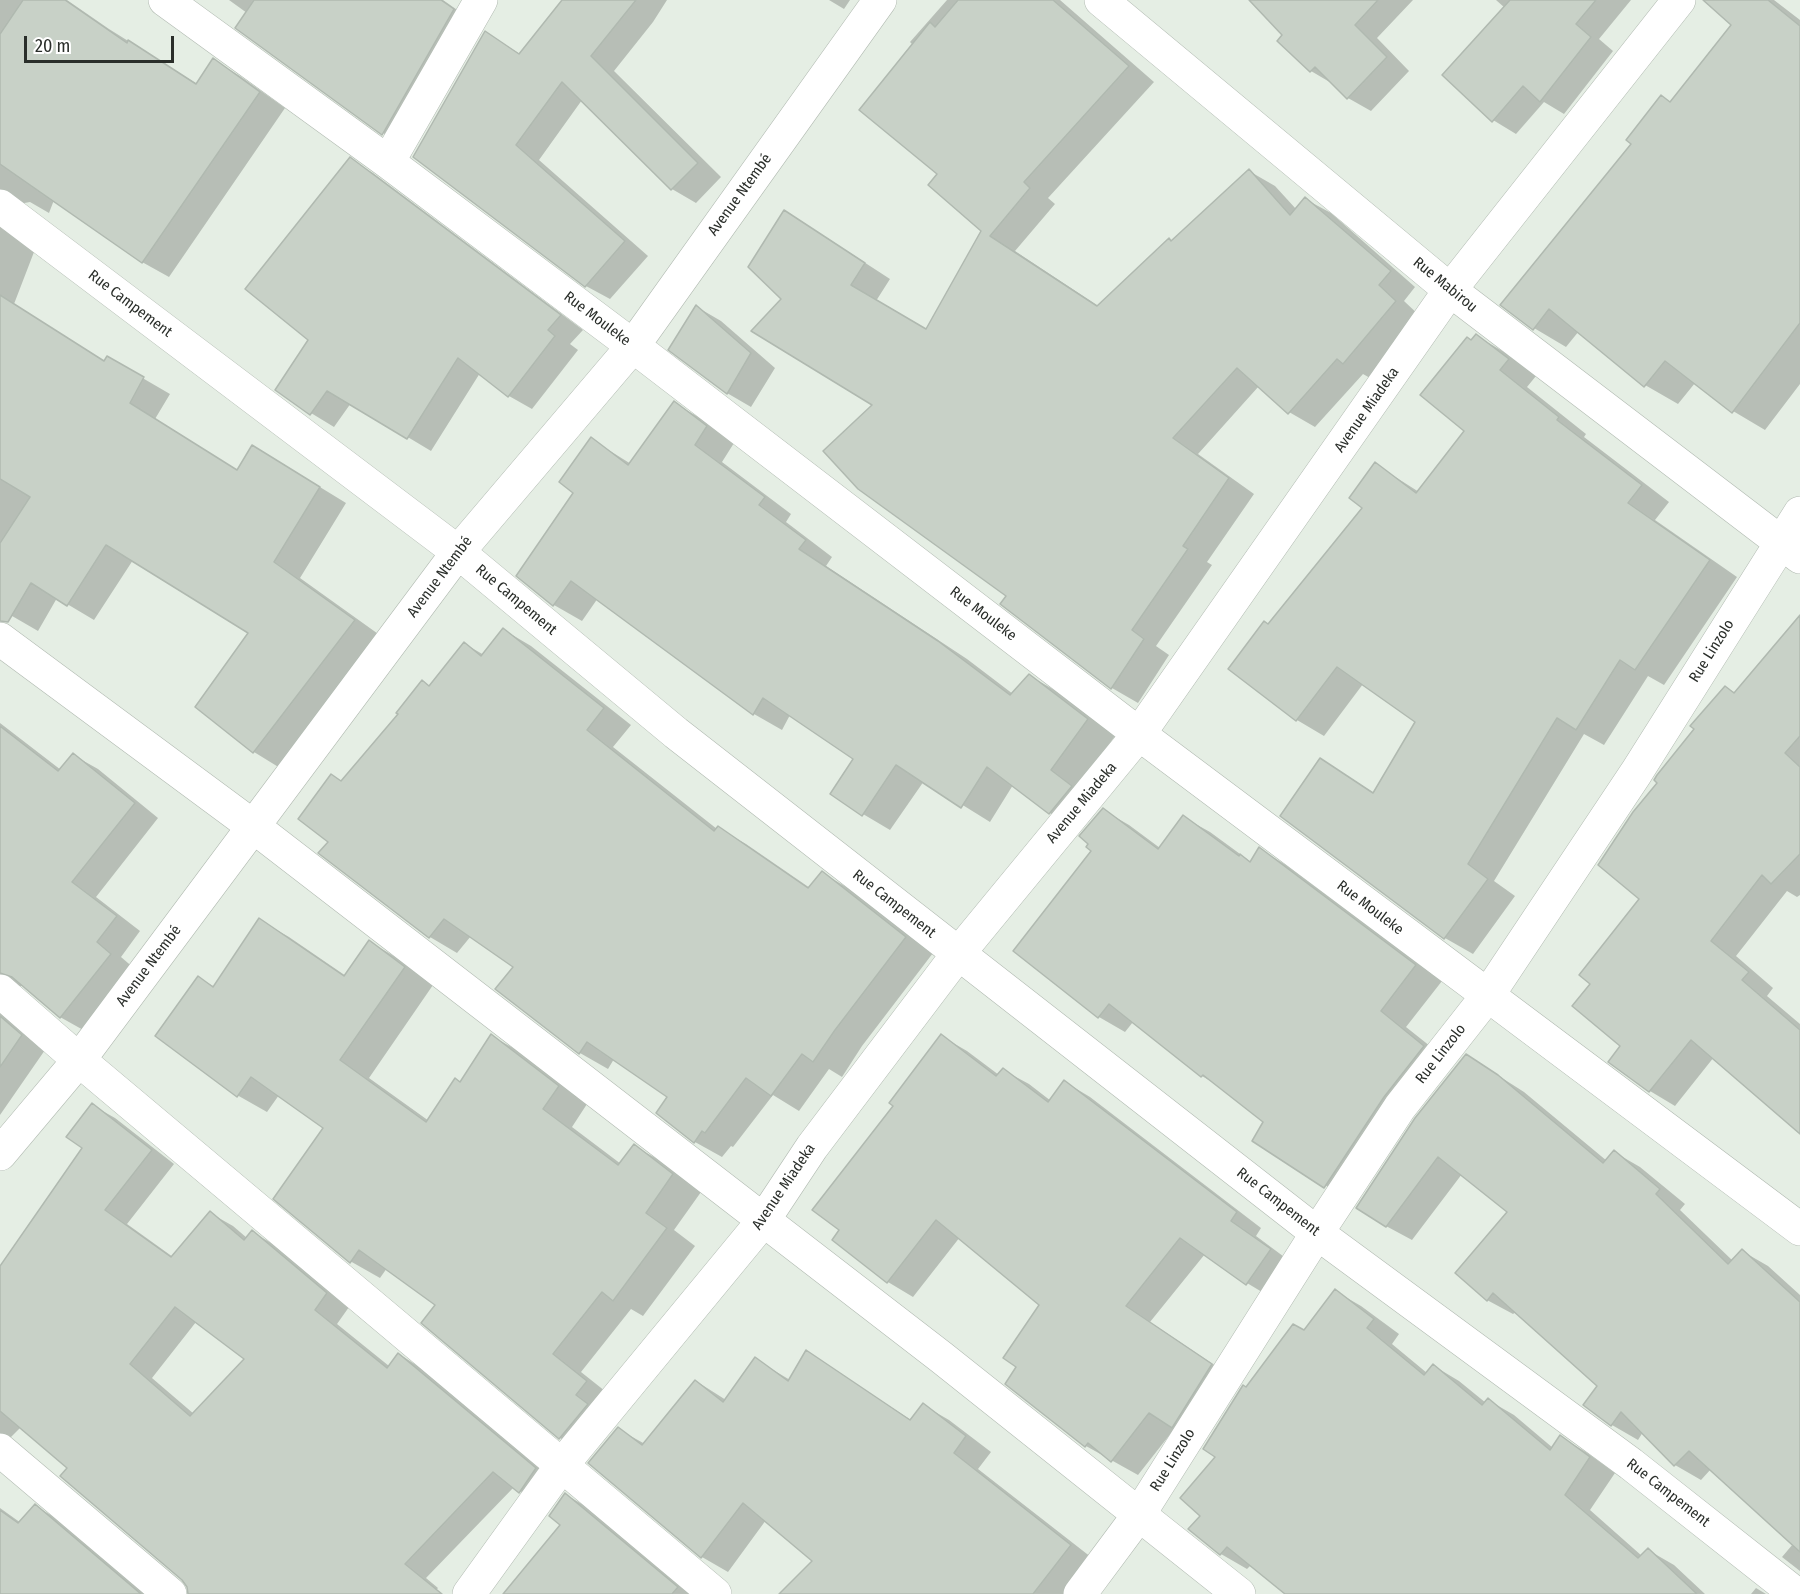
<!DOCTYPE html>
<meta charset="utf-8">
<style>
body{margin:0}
#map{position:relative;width:1800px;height:1594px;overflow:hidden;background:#e5eee4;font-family:"Fira Sans Condensed",sans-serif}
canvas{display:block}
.scale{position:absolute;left:24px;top:36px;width:150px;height:27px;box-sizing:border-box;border:3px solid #2a2e2a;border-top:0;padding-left:8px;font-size:18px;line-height:21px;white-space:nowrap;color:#2a2e2a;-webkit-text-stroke:4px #fff;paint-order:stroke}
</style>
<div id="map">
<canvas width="1800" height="1594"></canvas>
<div class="scale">20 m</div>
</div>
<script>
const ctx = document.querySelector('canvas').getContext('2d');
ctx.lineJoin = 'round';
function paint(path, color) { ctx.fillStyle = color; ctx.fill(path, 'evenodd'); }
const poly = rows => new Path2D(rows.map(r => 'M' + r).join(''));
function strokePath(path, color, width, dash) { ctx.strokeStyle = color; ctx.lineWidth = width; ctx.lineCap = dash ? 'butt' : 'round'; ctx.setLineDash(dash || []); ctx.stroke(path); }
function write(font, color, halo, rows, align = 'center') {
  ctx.font = font + ' "Fira Sans Condensed",sans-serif'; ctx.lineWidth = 5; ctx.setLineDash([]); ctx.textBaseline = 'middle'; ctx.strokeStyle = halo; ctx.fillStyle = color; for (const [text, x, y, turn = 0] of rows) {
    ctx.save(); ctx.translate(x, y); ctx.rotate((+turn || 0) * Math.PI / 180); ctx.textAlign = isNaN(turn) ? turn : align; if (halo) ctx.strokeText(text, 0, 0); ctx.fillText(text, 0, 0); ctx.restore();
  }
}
const shadow = poly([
 [0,0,67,0,109,29,197,84,214,60,240,76,285,108,169,277,142,262,54,200,49,213,30,202,19,204,34,252,14,304,105,362,108,358,170,394,155,419,238,471,279,462,346,503,300,578,381,636,280,768,254,752,197,707,250,633,133,560,94,620,57,598,38,631,0,609],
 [229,0,443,0,480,26,410,149,383,133,247,13],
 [564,0,667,0,653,22,614,71,721,177,696,203,672,189,582,100,539,160,648,256,610,299,586,286,414,157,486,33,520,54],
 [829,0,850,0,844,9],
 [947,0,1060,0,1154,82,1048,198,1055,204,1015,251,1098,306,1249,171,1275,186,1296,209,1305,199,1331,213,1415,287,1404,301,1421,317,1370,378,1363,374,1315,427,1289,412,1259,386,1198,454,1254,494,1207,562,1212,565,1156,646,1169,655,1138,703,1112,688,1002,604,1008,596,874,405,783,299,810,227,890,279,876,301,927,331,983,230,939,173,913,45,910,42],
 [1251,0,1413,0,1377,38,1409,71,1371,111,1348,98,1333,84,1311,71,1284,35],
 [1496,0,1631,0,1599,39,1613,51,1564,114,1544,102,1516,134,1493,120,1505,8],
 [1732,0,1774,0,1800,20,1800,384,1765,430,1733,411,1695,383,1678,404,1645,385,1579,331,1566,347,1534,328,1672,103,1733,25],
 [350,159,373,173,583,330,570,344,578,350,532,409,509,396,480,373,431,451,351,403,334,427,311,413],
 [697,307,721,321,775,368,751,407,727,393],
 [1477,336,1504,352,1536,376,1527,387,1586,434,1584,437,1669,502,1655,520,1737,577,1664,685,1648,676,1604,745,1584,734,1494,881,1515,896,1473,954,1445,938,1282,816,1321,760,1374,793,1417,722,1363,684,1324,736,1297,720,1269,626,1365,507,1375,464,1419,492,1466,431,1472,341],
 [674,403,702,419,734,443,722,462,791,514,786,522,832,557,826,566,967,659,1013,694,1030,676,1058,692,1115,736,1078,787,1078,829,1050,813,1013,785,990,822,924,781,890,830,863,814,855,759,790,715,782,730,754,714,598,598,582,621,554,605,518,575,576,492,591,439,631,464],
 [1800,618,1800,895,1797,897,1787,891,1736,956,1773,988,1767,996,1800,1024,1800,1131,1714,1057,1675,1106,1650,1091,1623,1045,1592,984,1641,899,1659,783,1726,688,1736,693],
 [504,630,531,646,631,725,613,747,717,829,718,828,746,844,810,888,822,873,850,889,933,953,862,1046,842,1077,829,1069,799,1111,773,1095,733,1147,731,1146,722,1157,695,1142,658,1113,669,1097,614,1059,608,1069,580,1053,497,989,515,966,471,936,457,953,430,937,330,841,332,776,343,782,430,687,465,644,484,655],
 [0,723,61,770,73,755,98,769,158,818,96,897,140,931,121,957,135,969,85,1031,60,1017,25,986,20,986,45,1050,0,1115],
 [1103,810,1129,825,1160,848,1183,817,1210,832,1251,862,1260,849,1286,865,1442,981,1406,1027,1450,1062,1352,1202,1254,1140,1266,1122,1222,1088,1202,1076,1133,1022,1125,1032,1099,1017,1093,851],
 [259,920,289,937,346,976,370,942,399,959,433,985,369,1078,429,1121,461,1084,491,1036,521,1052,587,1104,572,1127,621,1164,634,1146,663,1162,701,1192,674,1230,695,1246,643,1316,631,1309,581,1372,615,1399,589,1454,560,1438,437,1304,387,1268,380,1278,350,1261,325,1128,279,1095,267,1112,237,1095,199,978,215,987],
 [941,1036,967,1051,999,1075,1003,1070,1029,1084,1051,1101,1065,1082,1090,1097,1261,1228,1256,1236,1295,1265,1272,1298,1247,1283,1205,1254,1150,1322,1237,1380,1175,1428,1138,1475,1086,1446,1018,1366,1041,1305,960,1237,913,1297,888,1282,841,1230,895,1106],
 [1466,1055,1524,1092,1607,1161,1614,1152,1640,1167,1685,1204,1680,1210,1733,1261,1742,1251,1768,1266,1800,1295,1800,1571,1782,1557,1793,1544,1711,1469,1701,1480,1675,1465,1643,1432,1638,1440,1612,1425,1585,1405,1599,1386,1516,1312,1513,1314,1487,1300,1509,1212,1462,1174,1412,1240,1386,1226],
 [92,1105,115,1118,174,1164,127,1224,173,1257,210,1213,233,1226,247,1238,252,1232,275,1245,349,1307,337,1324,389,1366,399,1354,421,1368,558,1483,542,1505,514,1487,426,1578,438,1588,433,1594,190,1594,189,1588,183,1579,69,1468,21,1427,0,1448,0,1293,84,1148],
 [196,1322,246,1359,194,1414,152,1378],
 [1335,1291,1361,1306,1399,1334,1392,1344,1427,1373,1434,1366,1459,1381,1486,1403,1488,1400,1514,1415,1553,1448,1561,1437,1586,1452,1615,1473,1590,1510,1642,1556,1648,1550,1674,1565,1705,1594,1287,1594,1251,1565,1247,1569,1221,1554,1190,1529,1202,1516,1218,1457,1246,1389,1304,1332],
 [806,1352,911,1420,923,1405,949,1420,991,1452,978,1469,1096,1561,1070,1594,808,1594,814,1560,766,1520,728,1572,702,1557,590,1463,618,1429,645,1444,696,1381,726,1400,755,1359,790,1380],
 [566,1495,591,1509,692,1594,505,1594,563,1525],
 [35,1506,58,1519,146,1594,0,1594,0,1508,21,1523],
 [1756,1588,1766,1594,1751,1594]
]);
const building = poly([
 [23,0,65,0,127,43,128,40,196,84,213,58,260,92,142,263,0,164,0,34,23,0],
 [254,0,441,0,454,9,382,135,235,28,254,0],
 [562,0,636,0,591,56,698,163,671,190,562,82,516,145,625,241,585,287,413,157,485,31,519,54,562,0],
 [958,0,1053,0,1129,66,1024,182,1030,188,990,236,1097,306,1169,238,1171,241,1249,169,1290,215,1305,197,1391,271,1379,285,1396,301,1343,364,1337,359,1288,414,1237,368,1173,438,1229,478,1183,546,1188,549,1132,630,1144,639,1111,689,1000,604,1006,596,858,489,823,451,872,405,751,331,781,299,748,267,784,210,865,263,851,285,926,329,981,231,928,185,937,174,859,110,930,22,935,27,958,0],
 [1249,0,1378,0,1355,25,1387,57,1347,99,1315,67,1310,72,1277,41,1282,35,1249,0],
 [1510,0,1596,0,1576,24,1591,37,1540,102,1523,86,1492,122,1442,75,1510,0],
 [1703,0,1768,0,1800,26,1800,323,1732,413,1665,361,1644,387,1549,309,1533,330,1500,305,1631,144,1626,140,1661,95,1670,102,1731,25,1703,0],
 [350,157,561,315,548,330,555,336,508,397,458,358,407,439,327,391,310,415,275,390,308,340,245,289,350,157],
 [0,295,104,361,107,356,144,377,130,403,237,470,252,445,320,487,274,562,355,620,253,753,195,707,248,633,106,545,67,606,31,583,8,622,0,621,0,543,30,497,0,479,0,295],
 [696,305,751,353,727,394,668,350,696,305],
 [1476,334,1509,359,1500,370,1559,417,1557,420,1642,485,1628,503,1710,560,1635,670,1620,660,1576,730,1557,718,1468,864,1488,879,1444,939,1280,816,1320,758,1373,793,1415,722,1337,667,1296,721,1228,669,1264,621,1268,624,1362,508,1349,498,1375,462,1416,493,1464,431,1420,395,1467,337,1471,340,1476,334],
 [674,401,707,426,695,445,765,497,759,505,806,540,799,549,938,641,1010,695,1029,674,1088,719,1051,770,1072,786,1049,814,987,767,961,808,896,765,862,816,830,794,853,759,763,698,753,715,571,581,553,606,516,576,573,493,559,482,591,437,628,465,674,401],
 [1800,615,1800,736,1785,753,1800,767,1800,854,1771,884,1762,875,1711,941,1749,972,1742,980,1800,1030,1800,1134,1691,1040,1649,1092,1608,1062,1620,1046,1572,1006,1590,984,1579,975,1639,899,1598,865,1633,812,1657,783,1654,780,1657,775,1694,729,1690,726,1725,686,1734,693,1800,615],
 [503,628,604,708,587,730,714,831,718,826,808,888,822,871,906,937,835,1030,813,1062,802,1054,771,1096,746,1078,705,1133,702,1131,694,1143,656,1113,667,1097,587,1042,579,1054,495,989,513,967,444,919,429,938,318,853,328,842,298,819,331,774,341,781,398,714,396,713,422,680,429,686,464,642,481,656,503,628],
 [0,726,58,771,73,753,135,803,72,882,117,916,97,942,111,954,60,1018,12,977,0,973,0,726],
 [1103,808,1158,849,1183,815,1239,856,1240,854,1250,862,1259,847,1416,965,1381,1011,1424,1046,1384,1097,1324,1188,1252,1141,1263,1122,1203,1075,1201,1077,1109,1004,1098,1018,1013,951,1091,851,1086,847,1088,844,1079,836,1103,808],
 [259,918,344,976,369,940,405,967,340,1060,426,1122,455,1078,460,1082,491,1034,559,1086,543,1109,618,1165,634,1144,673,1174,646,1213,667,1228,613,1301,602,1292,553,1354,587,1381,576,1395,588,1404,559,1439,421,1323,435,1305,359,1250,350,1263,273,1199,323,1128,251,1077,237,1097,155,1036,198,976,213,987,259,918],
 [0,1016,22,1035,0,1067,0,1016],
 [941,1034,996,1076,1003,1068,1048,1102,1064,1080,1237,1212,1231,1221,1271,1249,1246,1285,1180,1238,1126,1306,1212,1364,1172,1428,1149,1413,1111,1462,1088,1443,1085,1447,1005,1384,1016,1367,1003,1358,1039,1305,936,1220,887,1283,832,1240,839,1230,812,1210,893,1106,889,1103,941,1034],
 [1466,1054,1498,1075,1603,1163,1614,1150,1660,1189,1656,1194,1728,1264,1742,1249,1800,1302,1800,1552,1689,1451,1674,1466,1621,1412,1611,1426,1583,1405,1597,1386,1493,1293,1487,1301,1455,1273,1507,1212,1438,1157,1386,1227,1356,1208,1415,1118,1466,1054],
 [92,1103,152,1150,105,1210,171,1257,210,1211,244,1240,252,1230,327,1293,315,1310,387,1368,398,1353,536,1468,519,1493,493,1472,405,1564,442,1594,188,1594,187,1587,182,1580,60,1476,67,1468,0,1411,0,1266,82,1148,66,1137,92,1103],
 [175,1307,244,1359,190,1416,130,1364,175,1307],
 [1335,1289,1374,1319,1367,1328,1424,1375,1433,1364,1482,1405,1488,1398,1550,1450,1560,1435,1590,1457,1565,1495,1638,1558,1648,1548,1697,1594,1285,1594,1227,1547,1220,1555,1188,1529,1200,1516,1180,1498,1215,1457,1203,1449,1243,1385,1246,1387,1293,1324,1304,1330,1335,1289],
 [806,1350,910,1420,923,1403,966,1436,954,1453,1071,1545,1033,1594,779,1594,812,1561,743,1503,701,1558,588,1463,618,1427,642,1445,695,1380,723,1402,755,1357,788,1381,806,1350],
 [565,1493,678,1587,672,1594,503,1594,560,1525,549,1516,565,1493],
 [35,1504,141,1594,0,1594,0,1510,18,1523,35,1504]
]);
const street = poly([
 [165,0,388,162,633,346,1139,734,1800,1229],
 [1101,0,1450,290,1800,557],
 [388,162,481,0],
 [0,206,458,552,676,733,1317,1233,1631,1464,1796,1594],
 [0,639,254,827,941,1357,1239,1594],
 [0,991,79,1060,715,1594],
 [0,1154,79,1060,458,552,633,346,880,0],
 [0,1450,170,1594],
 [469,1594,562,1465,763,1221,812,1147,958,954,1139,734,1450,290,1679,0],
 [1080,1594,1138,1516,1317,1233,1400,1107,1488,995,1636,773,1800,513]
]);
const streetNames = [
 ["Avenue Ntembé",740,195,-54],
 ["Rue Mabirou",1445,285,39],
 ["Rue Campement",130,304,37],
 ["Rue Mouleke",597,319,37],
 ["Avenue Miadeka",1367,410,-55],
 ["Avenue Ntembé",440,577,-53],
 ["Rue Campement",516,600,40],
 ["Rue Mouleke",983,614,37],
 ["Rue Linzolo",1712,651,-58],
 ["Avenue Miadeka",1082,803,-50],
 ["Rue Campement",894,904,38],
 ["Rue Mouleke",1370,908,37],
 ["Avenue Ntembé",149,966,-53],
 ["Rue Linzolo",1441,1054,-52],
 ["Avenue Miadeka",784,1187,-56],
 ["Rue Campement",1278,1202,38],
 ["Rue Linzolo",1173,1460,-58],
 ["Rue Campement",1668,1493,38]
];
paint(shadow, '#0003');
paint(building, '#c8d1c7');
strokePath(building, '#b0b9b0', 1.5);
strokePath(street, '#b1bab1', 34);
strokePath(street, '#fff', 33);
write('15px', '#2a2e2a', '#fff', streetNames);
</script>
